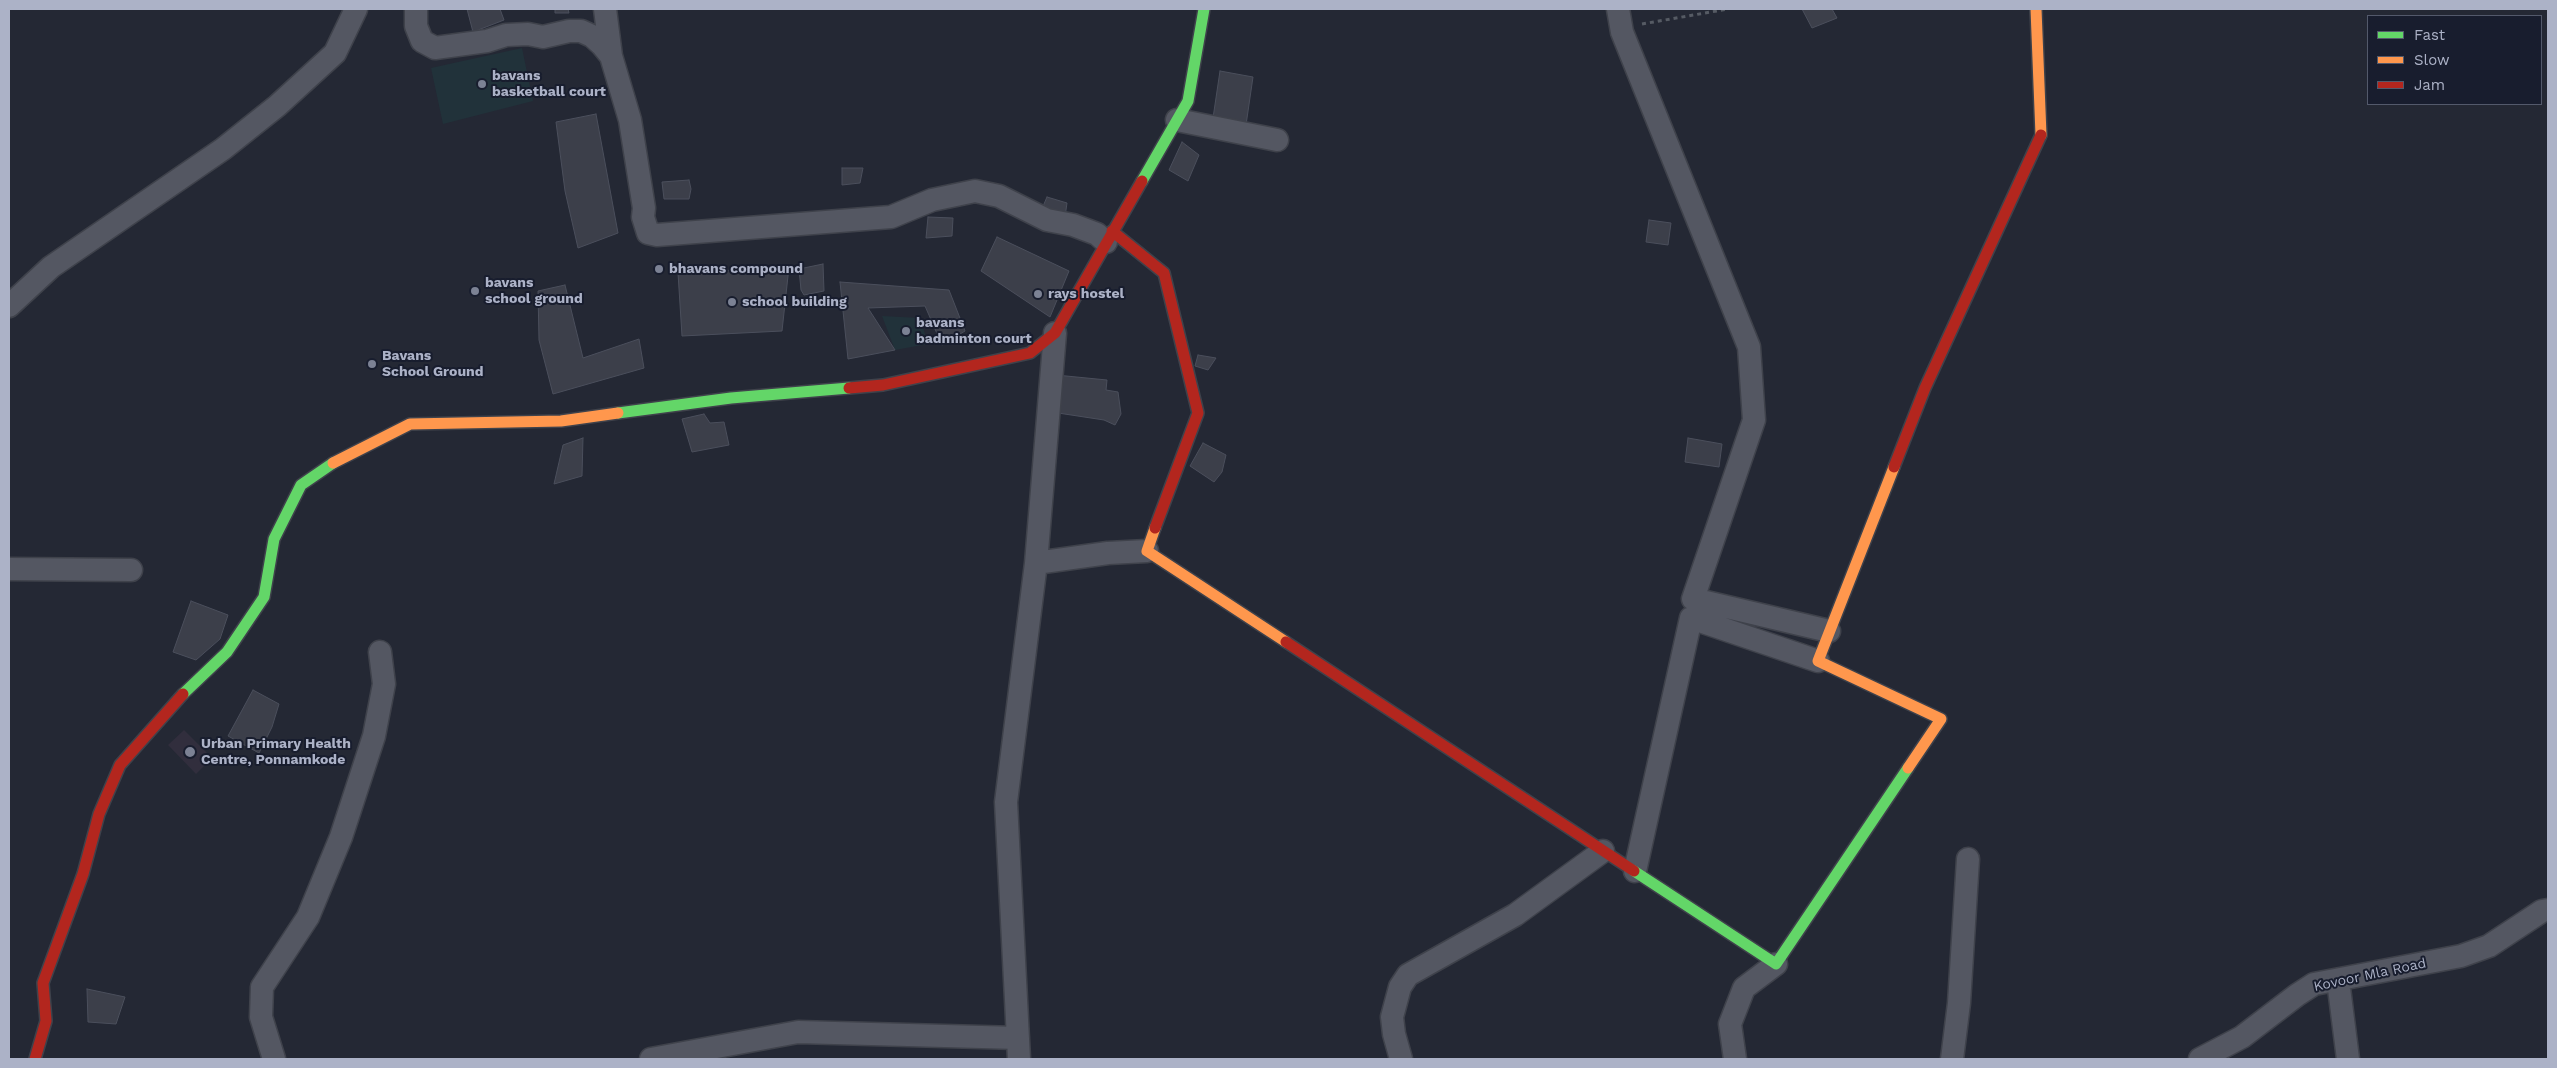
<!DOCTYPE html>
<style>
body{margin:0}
#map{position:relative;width:2557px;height:1068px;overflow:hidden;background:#242834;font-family:"Work Sans",sans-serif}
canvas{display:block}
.frame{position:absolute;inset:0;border:10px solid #acb2c7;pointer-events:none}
.legend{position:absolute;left:2367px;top:15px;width:175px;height:90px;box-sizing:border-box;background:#181d2e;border:1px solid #53596b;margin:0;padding:6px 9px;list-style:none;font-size:15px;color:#acb2c7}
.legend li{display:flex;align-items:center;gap:10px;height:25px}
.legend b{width:25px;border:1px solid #53596b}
</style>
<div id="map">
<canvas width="2557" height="1068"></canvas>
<div class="frame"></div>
<ul class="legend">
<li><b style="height:6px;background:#63d668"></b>Fast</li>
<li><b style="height:6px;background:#ff974d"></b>Slow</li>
<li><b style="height:6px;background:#b3261e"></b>Jam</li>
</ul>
</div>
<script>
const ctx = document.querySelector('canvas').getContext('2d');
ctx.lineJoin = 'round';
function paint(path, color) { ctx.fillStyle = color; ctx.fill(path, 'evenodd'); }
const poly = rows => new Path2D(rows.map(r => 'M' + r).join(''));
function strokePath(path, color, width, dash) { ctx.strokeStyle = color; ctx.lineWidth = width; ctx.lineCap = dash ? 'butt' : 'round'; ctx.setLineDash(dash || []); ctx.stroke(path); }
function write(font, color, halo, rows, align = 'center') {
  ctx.font = font + ' "Work Sans",sans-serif'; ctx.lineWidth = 4; ctx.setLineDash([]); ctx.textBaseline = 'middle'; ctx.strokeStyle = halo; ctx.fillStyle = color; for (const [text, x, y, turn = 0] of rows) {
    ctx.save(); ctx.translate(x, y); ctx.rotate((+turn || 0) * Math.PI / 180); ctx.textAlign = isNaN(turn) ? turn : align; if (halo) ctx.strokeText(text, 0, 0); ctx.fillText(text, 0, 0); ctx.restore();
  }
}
const medical = poly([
 [184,730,212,758,196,774,168,745]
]);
const green = poly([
 [522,48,533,101,443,124,431,68],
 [882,316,920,318,928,344,895,350]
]);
const building = poly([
 [467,9,500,9,504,20,473,32,467,9],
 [555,9,568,9,569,13,555,13,555,9],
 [1802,9,1832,9,1837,18,1812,28,1802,9],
 [1220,71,1253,77,1246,125,1213,118,1220,71],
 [596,114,618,233,578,248,565,191,556,122,596,114],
 [1182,142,1199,155,1188,181,1169,170,1182,142],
 [842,168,863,168,860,183,842,185,842,168],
 [689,180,691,189,689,199,664,199,662,182,689,180],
 [1047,197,1067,203,1065,217,1041,211,1047,197],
 [928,217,953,218,952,236,926,238,928,217],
 [1649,220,1671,223,1668,245,1646,242,1649,220],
 [997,237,1069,271,1050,317,981,271,997,237],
 [823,264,824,291,804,295,801,290,799,269,823,264],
 [789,267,782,331,682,336,678,273,789,267],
 [840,282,949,290,965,331,942,345,925,306,868,308,895,350,848,359,840,282],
 [565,285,583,358,639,339,644,368,553,394,539,340,538,291,565,285],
 [1198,355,1216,358,1208,370,1195,366,1198,355],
 [1056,375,1107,380,1106,390,1118,392,1121,414,1115,425,1104,420,1058,413,1056,375],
 [704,414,710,423,724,422,729,445,692,452,682,419,704,414],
 [583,438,582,476,554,484,563,445,583,438],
 [1688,438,1722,444,1719,467,1685,462,1688,438],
 [1203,443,1226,455,1222,472,1214,482,1190,466,1203,443],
 [191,601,228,615,220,639,196,660,173,652,191,601],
 [253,690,279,704,272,727,259,753,228,736,253,690],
 [87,989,125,997,116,1024,88,1022,87,989]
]);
const path = poly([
 [1642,24,1728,9]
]);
const street = poly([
 [416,9,416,26,422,41,435,48,487,41,506,35,528,34,543,37,569,31,581,31,592,36,602,45,611,56,630,120,644,208,643,217,648,233,657,235,891,217,932,200,975,191,999,196,1047,220,1073,225,1097,234,1106,242],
 [605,9,611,56],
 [1618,9,1622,32,1749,347,1754,420,1693,599,1829,631],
 [1177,120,1277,140],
 [9,306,51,267,223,149,277,106,335,53,356,9],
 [1036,563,1055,333],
 [9,569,131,570],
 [1635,871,1691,618,1818,661],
 [2338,980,2348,1059],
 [274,1059,261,1017,262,987,308,917,341,837,374,736,384,684,380,652],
 [651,1059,798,1032,1018,1038],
 [1019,1059,1006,802,1036,563,1108,553,1147,551],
 [1401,1059,1394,1034,1392,1017,1400,987,1408,975,1515,915,1603,851],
 [1735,1059,1730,1024,1744,988,1776,964],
 [1952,1059,1959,1003,1968,859],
 [2200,1059,2242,1037,2297,995,2314,984,2461,956,2489,946,2542,911,2548,910]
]);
const fast = poly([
 [1142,181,1188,101,1204,9],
 [618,413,731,398,849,388],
 [183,694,227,652,264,597,274,539,301,485,333,463],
 [1634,871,1776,964,1908,768]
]);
const slow = poly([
 [2036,9,2041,135],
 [333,463,410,424,561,421,618,413],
 [1894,467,1818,661,1941,719,1908,768],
 [1155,528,1147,551,1286,642]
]);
const jam = poly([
 [1112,231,1164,273,1198,413,1155,528],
 [849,388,883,385,1030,353,1055,333,1142,181],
 [1894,467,1925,388,2041,135],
 [1286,642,1634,871],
 [35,1059,46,1021,43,983,83,874,99,814,120,765,183,694]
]);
const markers = [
 [482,84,5,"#7c8294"],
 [659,269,5,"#7c8294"],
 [475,291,5,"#7c8294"],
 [1038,294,5,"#7c8294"],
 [732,302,5,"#7c8294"],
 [906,331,5,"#7c8294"],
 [372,364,5,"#7c8294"],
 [190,752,6,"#7c8294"]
];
const poiNames = [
 ["bavans",492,76],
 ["basketball court",492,92],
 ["bhavans compound",669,269],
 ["bavans",485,283],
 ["school ground",485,299],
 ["rays hostel",1048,294],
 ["school building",742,302],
 ["bavans",916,323],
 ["badminton court",916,339],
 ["Bavans",382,356],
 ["School Ground",382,372],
 ["Urban Primary Health",201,744],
 ["Centre, Ponnamkode",201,760]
];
const streetNames = [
 ["Kovoor Mla Road",2370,975,-12]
];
paint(medical, '#312e3d');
paint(green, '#21323a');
paint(building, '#3c3f4a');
strokePath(building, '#4b4f5c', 1);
strokePath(street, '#3f424b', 25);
strokePath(fast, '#3f424b', 14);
strokePath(slow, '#3f424b', 14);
strokePath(jam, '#3f424b', 14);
strokePath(path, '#565b64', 3, [4, 4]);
strokePath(street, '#545762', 22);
strokePath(fast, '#63d668', 11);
strokePath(slow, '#ff974d', 11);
strokePath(jam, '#b3261e', 11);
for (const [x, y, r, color] of markers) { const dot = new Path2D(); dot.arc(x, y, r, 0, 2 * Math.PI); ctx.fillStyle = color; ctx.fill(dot); strokePath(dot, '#181d2e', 2); }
write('bold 14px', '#acb2c7', '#181d2e', poiNames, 'left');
write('14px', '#acb2c7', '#181d2e', streetNames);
</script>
